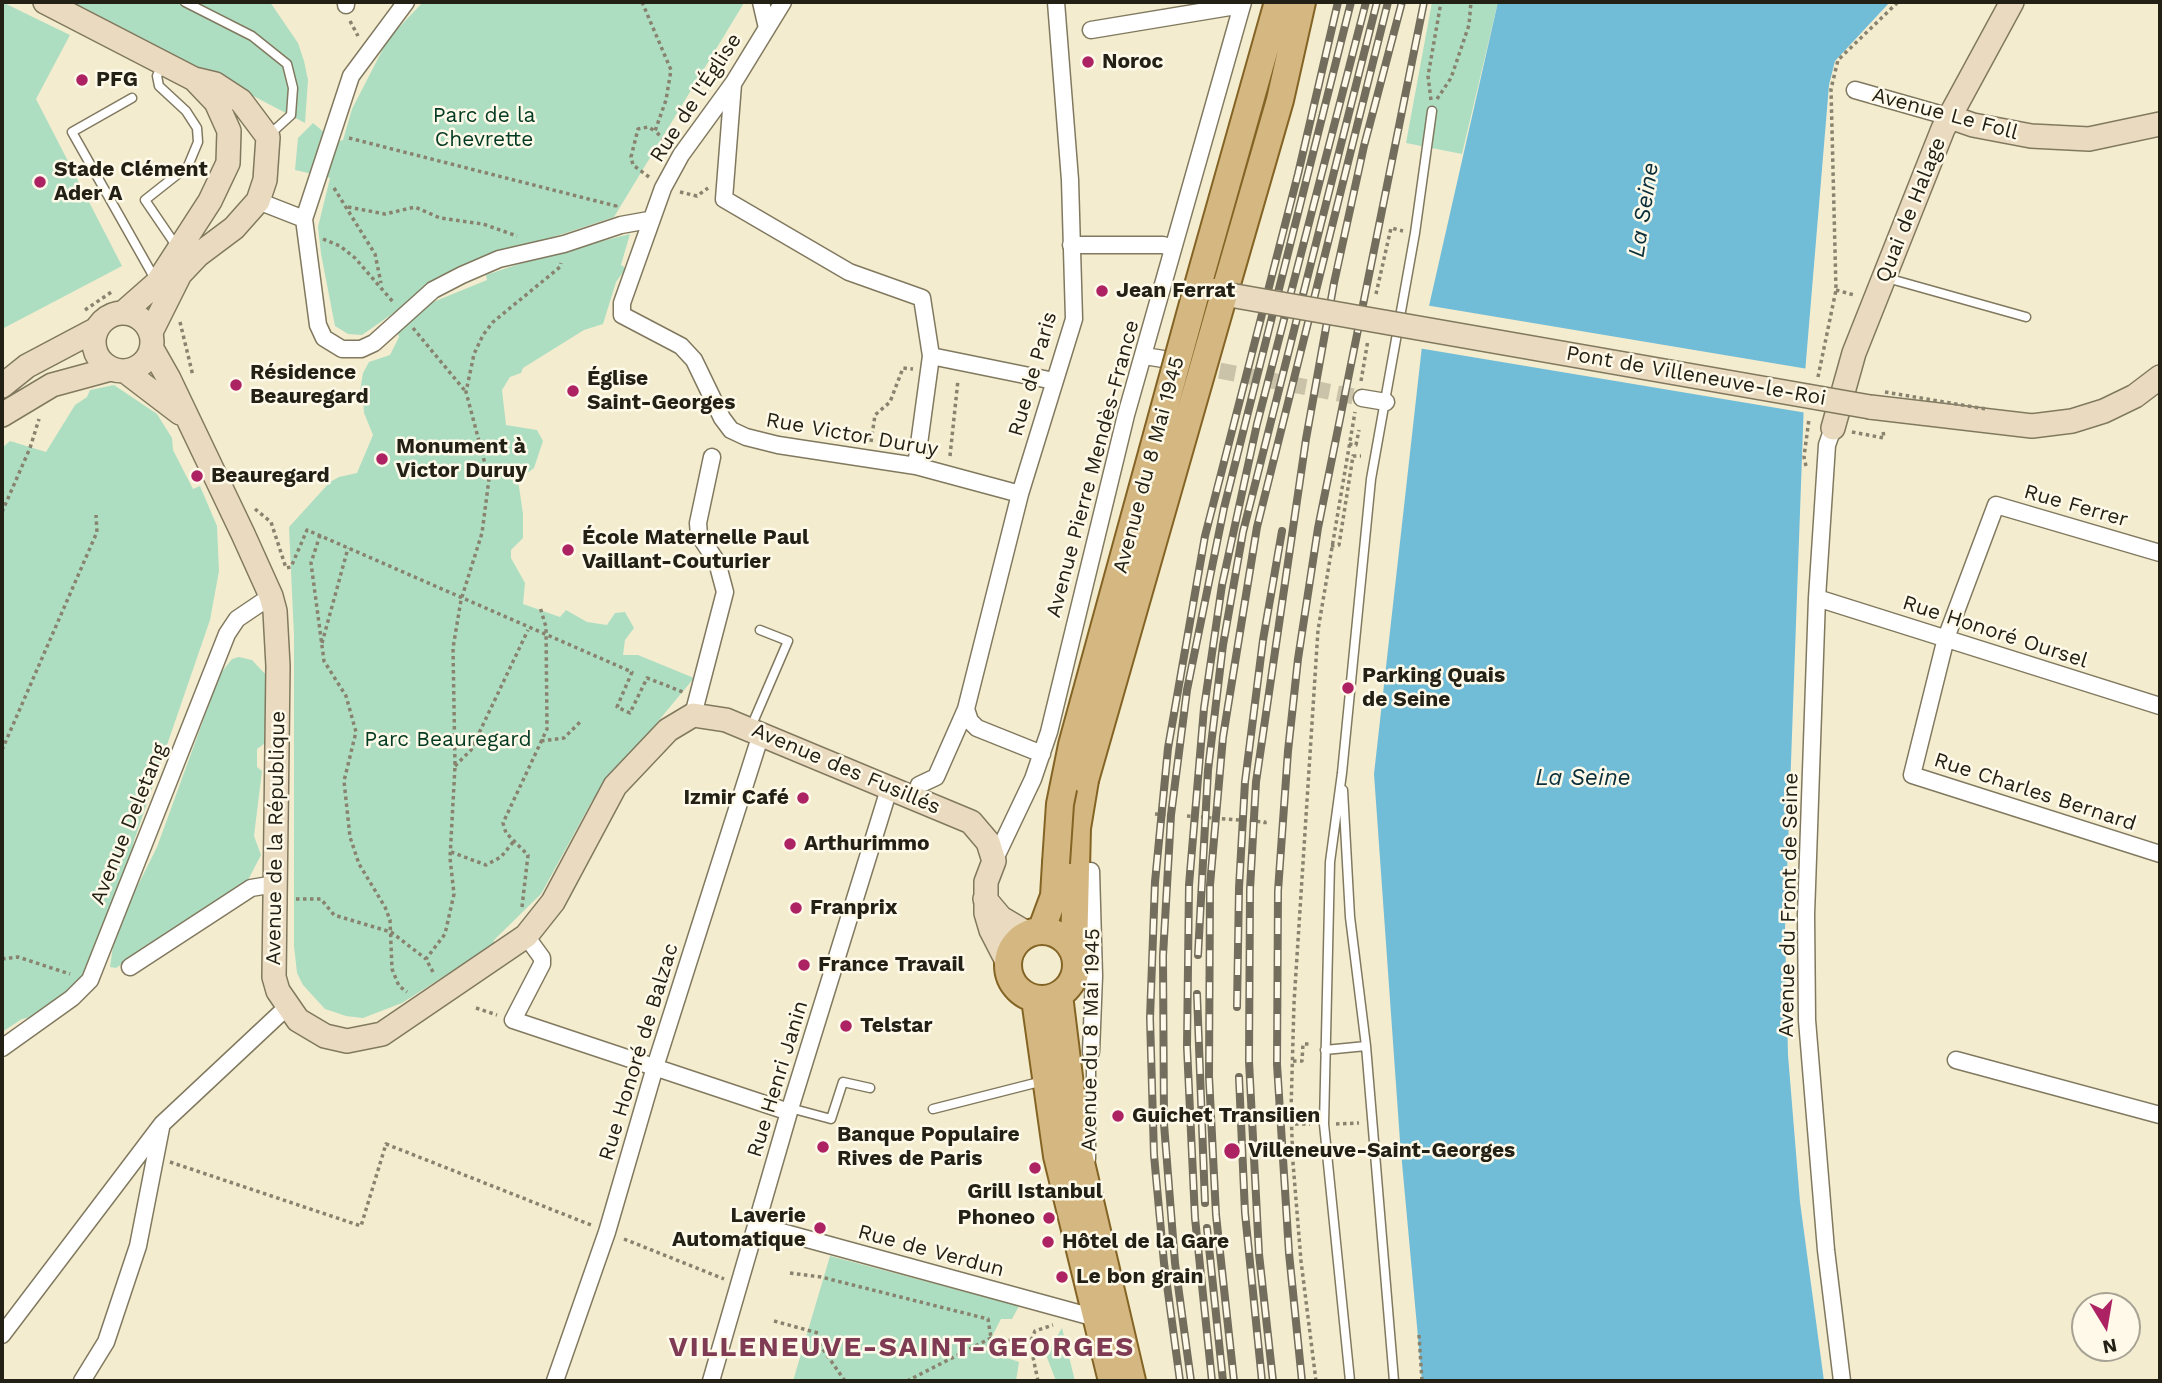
<!DOCTYPE html>
<meta charset="utf-8">
<style>
body{margin:0}
#map{position:relative;width:2162px;height:1383px;overflow:hidden;background:#f4eccf;font-family:"Work Sans",sans-serif}
canvas{display:block}
.frame{position:absolute;inset:0;border:4px solid #232015;pointer-events:none}
.north{position:absolute;left:2071px;top:1292px;width:70px;height:70px;box-sizing:border-box;background:#fef9e8;border:2px solid #a6a294;border-radius:50%;rotate:169deg;font-size:19px;font-weight:700;line-height:28px;text-align:center;color:#232015}
.north::after{content:'';display:block;margin:auto;width:24px;height:32px;background:#ad2263;clip-path:polygon(50% 0,100% 100%,50% 72%,0 100%)}
</style>
<div id="map">
<canvas width="2162" height="1383"></canvas>
<div class="frame"></div>
<div class="north">N</div>
</div>
<script>
const ctx = document.querySelector('canvas').getContext('2d');
ctx.lineJoin = 'round';
function paint(path, color) { ctx.fillStyle = color; ctx.fill(path, 'evenodd'); }
const poly = rows => new Path2D(rows.map(r => 'M' + r).join(''));
function strokePath(path, color, width, dash) { ctx.strokeStyle = color; ctx.lineWidth = width; ctx.lineCap = dash ? 'butt' : 'round'; ctx.setLineDash(dash || []); ctx.stroke(path); }
function write(font, color, halo, rows, align = 'center') {
  ctx.font = font + ' "Work Sans",sans-serif'; ctx.lineWidth = 5; ctx.setLineDash([]); ctx.textBaseline = 'middle'; ctx.strokeStyle = halo; ctx.fillStyle = color; for (const [text, x, y, turn = 0] of rows) {
    ctx.save(); ctx.translate(x, y); ctx.rotate((+turn || 0) * Math.PI / 180); ctx.textAlign = isNaN(turn) ? turn : align; if (halo) ctx.strokeText(text, 0, 0); ctx.fillText(text, 0, 0); ctx.restore();
  }
}
const green = poly([
 [2,2,70,35,36,99,122,266,2,329],
 [73,2,270,2,298,43,304,61,308,80,305,123],
 [423,2,744,3,614,217,511,251,438,282,362,335,348,334,335,326,321,254,318,227,330,178,295,170,298,138,313,123,336,142,343,140,352,109,388,39],
 [1432,2,1498,2,1462,154,1406,143],
 [630,234,621,265,626,268,616,282,603,324,584,330,523,368,521,373,510,377,502,390,506,425,537,430,543,441,534,468,518,480,523,514,523,538,511,550,511,558,525,583,523,604,560,617,566,610,587,622,607,625,615,613,625,612,634,628,625,640,623,655,638,655,694,678,592,801,541,894,494,940,493,945,402,1003,363,1018,346,1016,325,1009,303,985,297,973,294,946,294,636,289,527,330,482,339,477,357,473,373,435,364,413,363,396,360,391,363,373,369,362,390,355,399,337,394,318,487,280,486,275,540,257],
 [114,385,157,414,172,438,173,450,193,489,200,486,217,526,219,571,210,620,134,841,123,890,135,891,157,847,220,674,232,659,239,657,252,660,268,677,264,744,257,749,257,767,262,771,254,836,261,855,248,880,116,968,110,967,113,946,109,943,73,988,35,1016,22,1019,2,1032,2,448,10,441,46,452,75,405,87,397,90,390],
 [830,1256,1019,1306,1012,1319,1001,1319,985,1350,1019,1362,1016,1381,793,1381],
 [1062,1328,1075,1381,1056,1381,1046,1355]
]);
const water = poly([
 [1498,2,1890,2,1835,61,1829,85,1805,373,1785,929,1788,1055,1800,1202,1824,1381,1422,1381,1400,1141,1374,774,1424,328]
]);
const pier = poly([
 [1425,305,1808,369,1807,413,1418,348]
]);
const streetTunnel = poly([
 [1196,366,1362,398]
]);
const path = poly([
 [642,2,671,70,666,100,655,131,669,144],
 [350,21,358,36],
 [1437,99,1451,78,1469,25,1471,2],
 [1431,100,1428,76,1441,2],
 [349,138,616,206,614,210],
 [649,177,633,165,631,157,638,129,648,127,655,131],
 [334,188,375,254,381,283],
 [680,192,697,196,708,188],
 [348,207,385,214,415,207,440,218,483,224,517,236],
 [323,239,340,246,355,258,394,303],
 [1836,290,1854,295],
 [1376,294,1391,228,1403,231],
 [85,310,113,291],
 [180,322,193,376],
 [413,328,466,392],
 [1818,377,1836,290,1831,89,1838,60,1898,2],
 [1361,381,1368,340],
 [677,400,693,400],
 [1852,432,1884,438,1883,431],
 [871,442,875,415,890,402,903,368,913,369],
 [1349,444,1356,445,1359,430],
 [950,456,958,380],
 [1806,466,1804,457,1809,419],
 [255,509,271,522,286,568,291,567,307,530,632,672,617,707,630,713,647,678,683,692],
 [2,512,30,448,39,419],
 [320,535,311,563,324,661,346,696,356,732,344,781,350,837,359,864,385,907,390,920,392,969,399,986,407,992],
 [1331,546,1339,545,1353,456,1361,456],
 [322,643,348,548],
 [541,741,564,738,582,720],
 [2,750,97,532,96,515],
 [455,766,471,750,528,630],
 [1155,814,1176,815],
 [1187,816,1265,822,1265,827],
 [451,852,486,865,501,857,514,841],
 [296,899,321,899,334,915,391,932,426,959],
 [522,907,528,855,506,833,503,823,547,729,546,627,540,607],
 [2,959,18,957,70,974],
 [433,972,426,959,445,934,454,894,450,858,455,766,453,648,461,600,482,533,489,479,466,392,474,354,483,335,493,322,560,267,561,263],
 [476,1008,497,1015],
 [1293,1061,1302,1061,1303,1044,1312,1044],
 [1295,1124,1310,1124],
 [1336,1124,1359,1123],
 [170,1162,361,1226,386,1144,591,1225],
 [624,1239,724,1279],
 [790,1273,821,1277,988,1319,991,1338],
 [774,1321,818,1333,820,1345,845,1381],
 [1419,1335,1422,1381],
 [907,1381,991,1338,1030,1343],
 [1038,1381,1030,1343,1035,1331,1053,1325],
 [1316,1381,1301,1261,1293,1163,1291,1111,1294,1003,1318,630,1355,412]
]);
const lane = poly([
 [185,2,252,36,287,64,293,88,291,115,268,136],
 [162,65,157,76,159,86,186,111,197,128,198,142,188,166,145,200,177,247],
 [132,98,72,132,155,279],
 [1887,278,2026,317],
 [751,727,788,641,760,630],
 [1343,790,1350,917,1366,1046],
 [1325,1050,1366,1046,1394,1381],
 [790,1108,831,1119,843,1082,870,1088],
 [933,1109,1043,1081],
 [1091,1159,1091,1052],
 [1350,1381,1324,1124,1330,862,1342,773,1371,479,1415,233,1432,111]
]);
const street = poly([
 [346,2,346,5],
 [406,2,351,76,304,219,318,325,324,338,342,349,361,349,374,343,433,290,462,275,499,259,564,244,621,225,649,220],
 [761,2,767,28],
 [783,2,734,82,681,155,663,188,622,303,622,315,681,346,694,360,722,418,731,430,746,437,778,445,916,466,1020,494],
 [1091,30,1242,5],
 [733,84,724,199,849,272,922,298,931,356,1054,381],
 [1855,90,1950,117],
 [258,201,304,219],
 [1071,245,1163,245,1173,248],
 [1145,356,1163,359],
 [1362,398,1386,402],
 [1833,428,1827,445,1817,598,1806,915,1807,1020,1826,1250,1842,1381],
 [916,466,931,356],
 [2160,553,1996,505,1946,638,1912,775,2160,854],
 [1817,598,2160,706],
 [966,709,970,721,977,728,1042,754],
 [693,715,725,592,717,562,699,535,698,523,712,457],
 [919,785,936,777,966,709,1020,494,1074,319,1070,180,1056,2],
 [994,861,1033,779,1049,732,1126,415,1243,2],
 [1076,873,1091,871,1094,976,1091,1052],
 [526,936,542,958,542,964,513,1020,789,1112],
 [130,967,251,888,275,884],
 [1074,977,1094,976],
 [2,1048,72,998,90,980,227,634,237,619,271,596],
 [1956,1060,2160,1115],
 [756,1225,1096,1318],
 [2,1335,162,1124,287,1007],
 [82,1381,106,1342,138,1246,161,1128],
 [555,1381,607,1232,655,1067,761,734],
 [711,1381,789,1112,889,789]
]);
const secondary = poly([
 [45,2,194,79,215,84,241,101,268,137,265,180,258,201,234,228,198,255,180,274,151,332],
 [1950,117,1973,125,2031,136,2089,139,2160,124],
 [124,312,157,283,210,201,228,163,229,131,216,102,196,81],
 '94 342a29 29 0 1 1 58 0a29 29 0 1 1-58 0Z',
 [152,349,169,379,243,534,271,596,275,611,278,666,274,977,278,991,298,1020,325,1036,347,1041,382,1034,526,936,553,902,615,786,668,730,693,715,726,720,971,822,988,842,994,861,986,882,986,913,991,930,1008,963],
 [125,371,180,413],
 [2,386,27,366,95,330],
 [1870,407,2032,426,2072,421,2104,411,2135,396,2160,377],
 [2,415,52,385,111,369],
 [1833,428,1854,353,1943,129,2012,2],
 [985,899,1001,918,1028,934]
]);
const primary = poly([
 [1278,2,1197,289,1224,294,1280,100,1302,2],
 [1041,931,1054,896,1056,863],
 '1008 965a34 34 0 1 1 68 0a34 34 0 1 1-68 0Z',
 [1074,952,1077,828,1085,780],
 [1059,995,1078,1150,1132,1381],
 [1035,999,1057,1156,1112,1381]
]);
const rail = poly([
 [1198,955,1208,770,1223,645,1243,532,1377,2],
 [1197,994,1205,1203],
 [1237,1007,1239,888,1245,782,1263,640,1282,531],
 [1239,1077,1245,1213,1262,1381],
 [1207,1228,1223,1381],
 [1180,1381,1164,1263,1154,1155,1150,1018,1155,882,1168,748,1205,536,1298,174,1338,2],
 [1191,1381,1175,1263,1164,1124,1163,956,1171,815,1187,690,1224,508,1351,2],
 [1212,1381,1195,1218,1187,1047,1189,885,1204,708,1222,585,1257,424,1366,2],
 [1234,1381,1216,1215,1209,1076,1210,885,1223,737,1257,527,1388,2],
 [1273,1381,1259,1254,1249,1061,1250,889,1256,782,1306,439,1334,283,1364,146,1402,2],
 [1302,1381,1289,1253,1277,1064,1278,891,1288,751,1298,659,1318,528,1424,2]
]);
const pathBridge = poly([
 [1885,392,1986,409]
]);
const secondaryBridge = poly([
 [1224,294,1870,407]
]);
const primaryBridge = poly([
 [1085,780,1224,294],
 [1056,863,1060,804,1072,745,1197,289]
]);
const markers = [
 [1088,62,7,"#ad2263"],
 [82,80,7,"#ad2263"],
 [40,182,7,"#ad2263"],
 [1102,291,7,"#ad2263"],
 [236,385,7,"#ad2263"],
 [573,391,7,"#ad2263"],
 [382,459,7,"#ad2263"],
 [197,476,7,"#ad2263"],
 [568,550,7,"#ad2263"],
 [1348,688,7,"#ad2263"],
 [803,798,7,"#ad2263"],
 [790,844,7,"#ad2263"],
 [796,908,7,"#ad2263"],
 [804,965,7,"#ad2263"],
 [846,1026,7,"#ad2263"],
 [1118,1116,7,"#ad2263"],
 [823,1147,7,"#ad2263"],
 [1232,1151,9,"#ad2263"],
 [1035,1168,7,"#ad2263"],
 [1049,1218,7,"#ad2263"],
 [820,1228,7,"#ad2263"],
 [1048,1242,7,"#ad2263"],
 [1062,1277,7,"#ad2263"]
];
const poiNames = [
 ["Noroc",1102,62],
 ["PFG",96,80],
 ["Stade Clément",54,170],
 ["Ader A",54,194],
 ["Jean Ferrat",1116,291],
 ["Résidence",250,373],
 ["Beauregard",250,397],
 ["Église",587,379],
 ["Saint-Georges",587,403],
 ["Monument à",396,447],
 ["Victor Duruy",396,471],
 ["Beauregard",211,476],
 ["École Maternelle Paul",582,538],
 ["Vaillant-Couturier",582,562],
 ["Parking Quais",1362,676],
 ["de Seine",1362,700],
 ["Izmir Café",789,798,"right"],
 ["Arthurimmo",804,844],
 ["Franprix",810,908],
 ["France Travail",818,965],
 ["Telstar",860,1026],
 ["Guichet Transilien",1132,1116],
 ["Banque Populaire",837,1135],
 ["Rives de Paris",837,1159],
 ["Villeneuve-Saint-Georges",1248,1151],
 ["Grill Istanbul",1035,1192,"center"],
 ["Laverie",806,1216,"right"],
 ["Automatique",806,1240,"right"],
 ["Phoneo",1035,1218,"right"],
 ["Hôtel de la Gare",1062,1242],
 ["Le bon grain",1076,1277]
];
const streetNames = [
 ["Rue de l'Église",696,98,-57],
 ["Avenue Le Foll",1945,114,15],
 ["Quai de Halage",1911,210,-68],
 ["Rue de Paris",1033,374,-74],
 ["Pont de Villeneuve-le-Roi",1696,376,10],
 ["Rue Victor Duruy",852,435,10],
 ["Avenue du 8 Mai 1945",1149,465,-75],
 ["Avenue Pierre Mendès-France",1093,469,-75],
 ["Rue Ferrer",2076,506,16],
 ["Rue Honoré Oursel",1995,632,18],
 ["Avenue des Fusillés",846,769,23],
 ["Rue Charles Bernard",2035,792,18],
 ["Avenue Deletang",129,824,-68],
 ["Avenue de la République",276,838,-89],
 ["Avenue du Front de Seine",1789,905,-89],
 ["Avenue du 8 Mai 1945",1091,1040,-89],
 ["Rue Honoré de Balzac",639,1052,-73],
 ["Rue Henri Janin",778,1079,-73],
 ["Rue de Verdun",931,1251,15]
];
const parkNames = [
 ["Parc de la",484,116],
 ["Chevrette",484,140],
 ["Parc Beauregard",448,740]
];
const waterNames = [
 ["La Seine",1644,210,-81],
 ["La Seine",1583,778]
];
const districtNames = [
 ["VILLENEUVE-SAINT-GEORGES",902,1348]
];
paint(green, '#aedec2');
paint(water, '#71bdd8');
paint(pier, '#f4eccf');
strokePath(streetTunnel, '#cac3aa', 16, [16, 8]);
strokePath(lane, '#81795f', 11);
strokePath(street, '#81795f', 19);
strokePath(secondary, '#81795f', 26);
strokePath(primary, '#846425', 30);
strokePath(path, '#88836f', 3.5, [3.5, 3.5]);
strokePath(lane, '#fff', 8);
strokePath(street, '#fff', 16);
strokePath(secondary, '#eadbc0', 23);
strokePath(primary, '#d5b881', 26);
strokePath(rail, '#726d5c', 8);
strokePath(rail, '#fef9e8', 5, [16]);
strokePath(secondaryBridge, '#81795f', 26, []);
strokePath(primaryBridge, '#846425', 30, []);
strokePath(pathBridge, '#88836f', 3.5, [3.5, 3.5]);
strokePath(secondaryBridge, '#eadbc0', 23);
strokePath(primaryBridge, '#d5b881', 26);
for (const [x, y, r, color] of markers) { const dot = new Path2D(); dot.arc(x, y, r, 0, 2 * Math.PI); ctx.fillStyle = color; ctx.fill(dot); strokePath(dot, '#fef9e8', 2.5); }
write('bold 21px', '#232015', '#fef9e8', poiNames, 'left');
write('21px', '#232015', '#fef9e8', streetNames);
write('21px', '#023a23', '#fef9e8', parkNames);
write('italic 23px', '#0a2f3b', '#fef9e8', waterNames);
ctx.letterSpacing = '2px';
write('bold 28px', '#7f3a54', '#fef9e8', districtNames);
ctx.letterSpacing = '0px';
</script>
